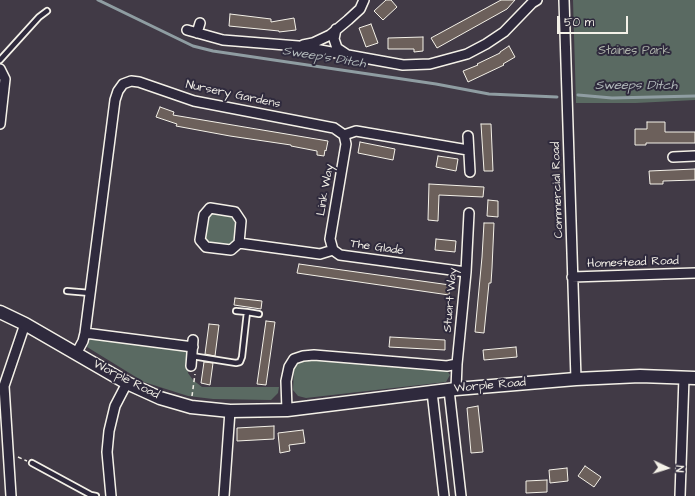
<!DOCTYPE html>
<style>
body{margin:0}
#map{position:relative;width:695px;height:496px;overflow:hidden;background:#413a46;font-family:"Architects Daughter",sans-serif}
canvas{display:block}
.north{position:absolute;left:647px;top:448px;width:40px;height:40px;-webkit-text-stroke:3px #2f2a3d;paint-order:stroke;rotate:94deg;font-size:11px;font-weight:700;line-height:16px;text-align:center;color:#f4f1e8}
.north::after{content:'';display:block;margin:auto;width:14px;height:18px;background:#f4f1e8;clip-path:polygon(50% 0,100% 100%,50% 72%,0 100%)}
.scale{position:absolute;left:557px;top:16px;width:71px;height:18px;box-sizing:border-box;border:2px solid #f4f1e8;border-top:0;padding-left:5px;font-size:12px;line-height:14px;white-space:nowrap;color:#f4f1e8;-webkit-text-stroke:3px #2f2a3d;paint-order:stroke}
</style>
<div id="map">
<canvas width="695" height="496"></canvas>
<div class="north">N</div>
<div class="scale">50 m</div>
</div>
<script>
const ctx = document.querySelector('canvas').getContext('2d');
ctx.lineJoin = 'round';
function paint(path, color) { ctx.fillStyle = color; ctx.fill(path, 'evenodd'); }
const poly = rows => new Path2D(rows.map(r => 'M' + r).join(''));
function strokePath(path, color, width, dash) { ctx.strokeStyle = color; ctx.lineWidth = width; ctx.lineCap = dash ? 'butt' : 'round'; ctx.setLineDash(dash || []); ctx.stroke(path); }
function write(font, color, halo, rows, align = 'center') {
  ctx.font = font + ' "Architects Daughter",sans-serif'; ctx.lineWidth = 4; ctx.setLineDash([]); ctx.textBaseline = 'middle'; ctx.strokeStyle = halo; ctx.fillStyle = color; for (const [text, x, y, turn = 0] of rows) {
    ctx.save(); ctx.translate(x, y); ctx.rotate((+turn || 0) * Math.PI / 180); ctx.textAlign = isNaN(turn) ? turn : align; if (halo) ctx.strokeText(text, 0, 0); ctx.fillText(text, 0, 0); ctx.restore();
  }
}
const green = poly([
 [573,0,695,0,695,100,636,103,576,103],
 [214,213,232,215,237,223,235,241,231,245,210,244,204,236,207,218],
 [98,336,183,346,187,352,188,373,193,380,202,387,279,387,278,393,271,400,213,399,188,396,144,382,87,347,90,339],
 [305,358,446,369,450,375,446,382,306,398,298,396,293,390,294,367,297,362]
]);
const stream = poly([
 [98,0,193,46,213,51,436,84,489,94,557,97],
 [578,95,612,98,695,96]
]);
const building = poly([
 [386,0,391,0,397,7,383,20,374,11,386,0],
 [501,0,515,0,507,9,437,48,431,38,501,0],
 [230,14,271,19,271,22,294,18,296,30,279,32,279,31,229,26,230,14],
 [371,24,378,43,366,47,359,28,371,24],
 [423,37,423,51,414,52,414,49,388,49,388,38,423,37],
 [509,46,515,57,503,64,504,65,468,82,463,71,478,65,477,64,500,53,500,52,509,46],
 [160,107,174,112,173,115,328,141,326,151,325,150,324,156,317,155,317,151,291,146,291,145,230,136,176,126,177,124,156,117,160,107],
 [647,122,665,122,665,132,695,132,695,143,646,143,646,145,635,145,635,129,647,129,647,122],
 [481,124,491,124,493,171,484,171,481,124],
 [360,142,395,149,393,160,358,153,360,142],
 [438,156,458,159,456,171,436,167,438,156],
 [695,169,695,180,663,181,663,184,650,184,649,171,695,169],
 [429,184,484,187,483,197,439,195,438,221,428,220,429,184],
 [488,200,498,201,498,217,487,216,488,200],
 [484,223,494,223,492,268,491,283,489,283,484,333,475,332,482,257,484,223],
 [436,239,456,241,455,252,435,250,436,239],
 [299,264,450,285,449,295,297,273,299,264],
 [235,298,262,301,261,309,234,305,235,298],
 [266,321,275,322,266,385,257,384,266,321],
 [209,324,219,325,215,356,205,354,209,324],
 [390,337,445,340,445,350,389,347,390,337],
 [516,347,517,357,484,360,483,350,516,347],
 [204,362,213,363,210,385,201,383,204,362],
 [478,406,483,452,471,453,467,408,478,406],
 [274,426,274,439,237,441,237,428,274,426],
 [303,430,305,443,289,445,290,451,280,453,278,433,303,430],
 [585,466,601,477,594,487,578,476,585,466],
 [567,468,568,481,550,483,549,470,567,468],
 [547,480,547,492,526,493,526,481,547,480]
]);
const path = poly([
 [192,396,195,374],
 [18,457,27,461]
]);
const lane = poly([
 [0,60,39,17,47,11],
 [67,291,90,293],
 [247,312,259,314],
 [192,356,236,363,240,362,242,357,247,312,236,311],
 [32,463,91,495,96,496]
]);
const street = poly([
 [564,0,576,379],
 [336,29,334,39,337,48,346,54],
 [187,30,223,40,298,46,403,65,430,64,467,54,486,44,504,32,532,3,537,0],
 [197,33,200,23],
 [303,45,313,43,330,35,348,20,360,9,364,0],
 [0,69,5,79,0,124],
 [468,136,470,172],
 [673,157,695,156],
 [239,243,241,221,235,212,210,208,204,215,200,240,206,247,231,250,239,243,320,254,333,250,340,255,466,272],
 [333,250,330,239,346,144,344,135],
 [572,277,695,273],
 [85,333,193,347],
 [76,354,83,341,85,333,115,100,118,91,123,84,131,81,139,82,194,101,334,128,344,135,356,131,468,150],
 [191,366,193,340],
 [456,389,457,364,466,272,469,213],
 [449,390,461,496],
 [432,392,444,496],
 [287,410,286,381,289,367,294,359,303,356,314,355,447,366,457,364],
 [11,496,4,386,25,324],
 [111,496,107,452,109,431,115,406,127,383],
 [224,496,230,411],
 [680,496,684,377]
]);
const secondary = poly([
 [0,312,25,324,127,383,160,398,191,407,230,411,287,410,456,389,576,379,640,376,695,378]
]);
const parkNames = [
 ["Staines Park",634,51]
];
const streetNames = [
 ["Nursery Gardens",233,95,12],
 ["Link Way",326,190,-80],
 ["Commercial Road",558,190,-92],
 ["The Glade",377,248,8],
 ["Homestead Road",633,263,-2],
 ["Stuart Way",451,300,-85],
 ["Worple Road",126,380,27],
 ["Worple Road",490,386,-5]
];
const waterNames = [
 ["Sweep's Ditch",324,58,9],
 ["Sweeps Ditch",636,86]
];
paint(green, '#5a6a62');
strokePath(stream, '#8f9da2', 3);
paint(building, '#6c605b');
strokePath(building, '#f4f1e8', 1);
strokePath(lane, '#f4f1e8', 8);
strokePath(street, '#f4f1e8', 12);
strokePath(secondary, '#f4f1e8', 15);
strokePath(path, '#f4f1e8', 1.5, [4, 3]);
strokePath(lane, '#2f2a3d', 4.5);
strokePath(street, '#2f2a3d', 9);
strokePath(secondary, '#2f2a3d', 12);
write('12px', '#afb4ac', '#2f2a3d', parkNames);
write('12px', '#f4f1e8', '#2f2a3d', streetNames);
write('italic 13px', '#b1b9ba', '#2f2a3d', waterNames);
</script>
